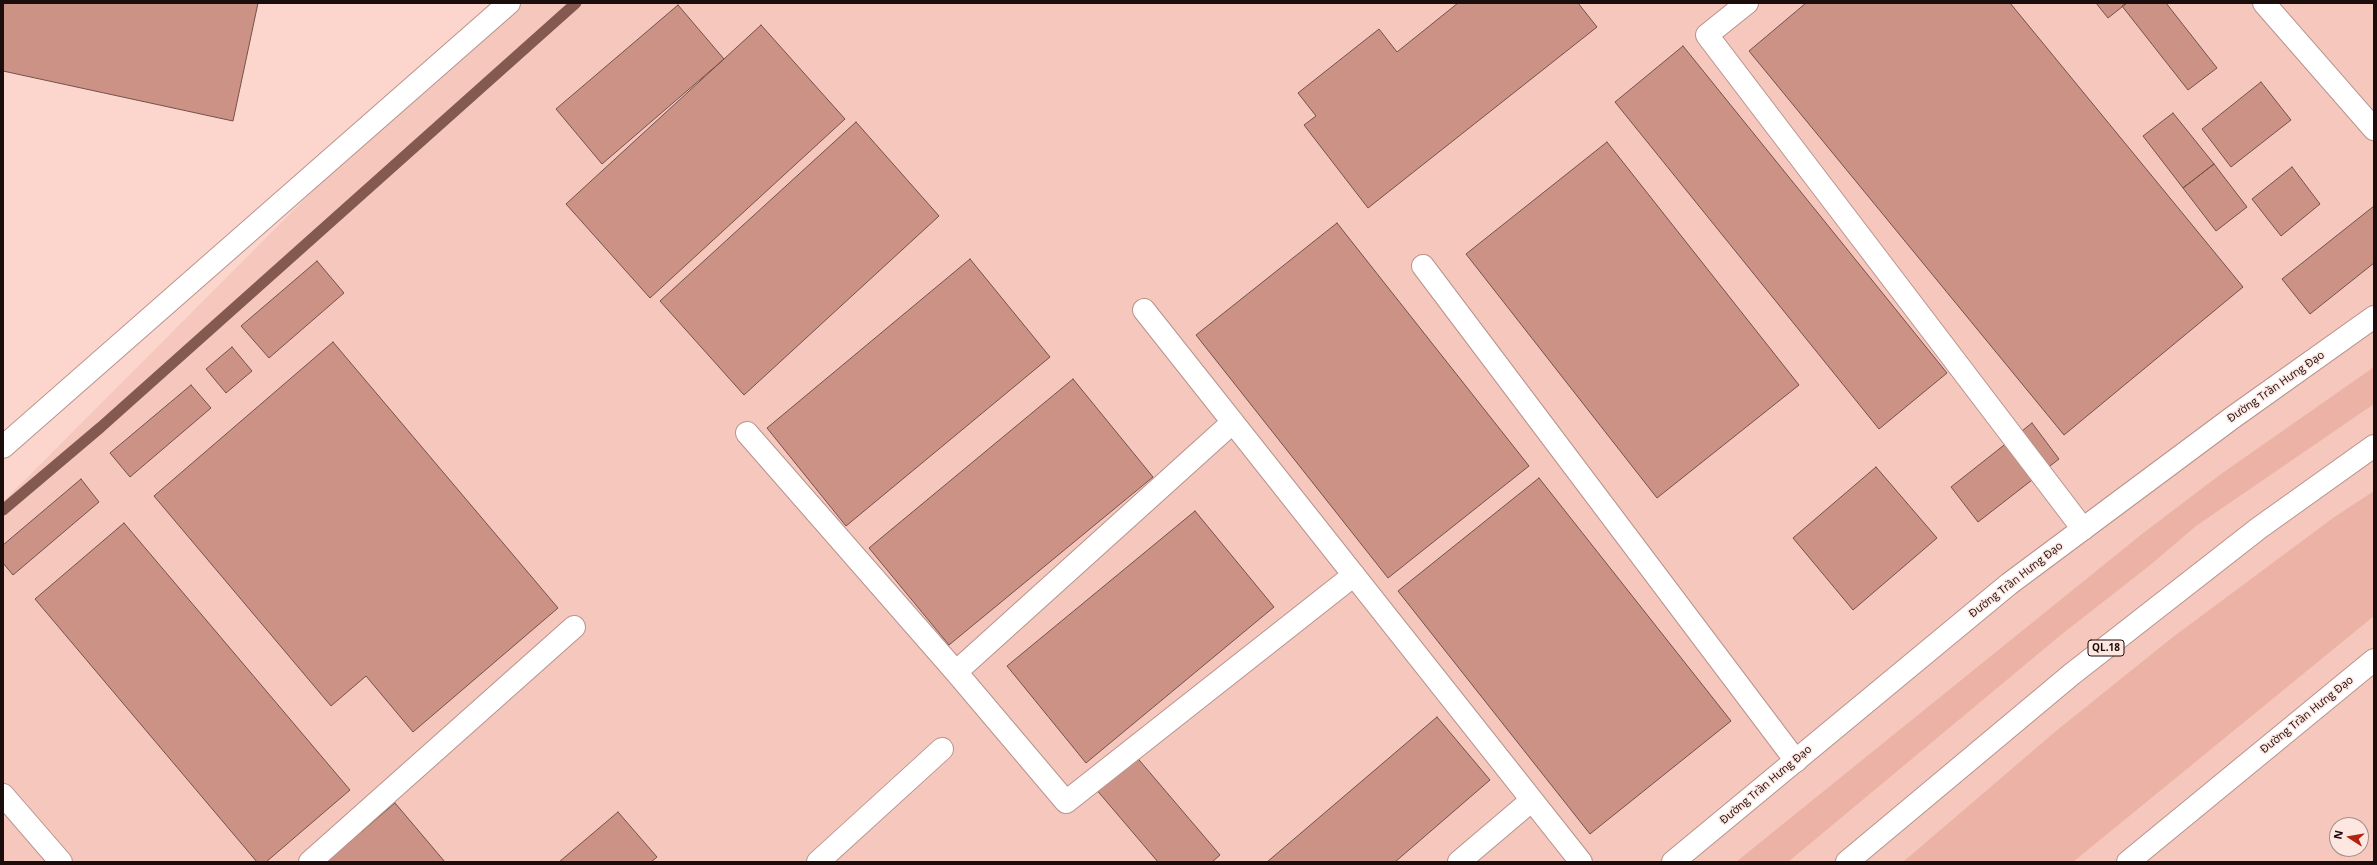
<!DOCTYPE html>
<meta charset="utf-8">
<style>
body{margin:0}
#map{position:relative;width:2377px;height:865px;overflow:hidden;background:#fcd5cd;font-family:"Open Sans",sans-serif}
canvas{display:block}
.frame{position:absolute;inset:0;border:4px solid #1a0d0b;pointer-events:none}
.north{position:absolute;left:2329px;top:817px;width:40px;height:40px;box-sizing:border-box;background:#fee6e1;border:1px solid #a38f8b;border-radius:50%;rotate:282deg;font-size:11px;font-weight:700;line-height:16px;text-align:center;color:#1a0d0b}
.north::after{content:'';display:block;margin:auto;width:14px;height:18px;background:#b1230f;clip-path:polygon(50% 0,100% 100%,50% 72%,0 100%)}
</style>
<div id="map">
<canvas width="2377" height="865"></canvas>
<div class="frame"></div>
<div class="north">N</div>
</div>
<script>
const ctx = document.querySelector('canvas').getContext('2d');
ctx.lineJoin = 'round';
function paint(path, color) { ctx.fillStyle = color; ctx.fill(path, 'evenodd'); }
const poly = rows => new Path2D(rows.map(r => 'M' + r).join(''));
function strokePath(path, color, width, dash) { ctx.strokeStyle = color; ctx.lineWidth = width; ctx.lineCap = dash ? 'butt' : 'round'; ctx.setLineDash(dash || []); ctx.stroke(path); }
function write(font, color, halo, rows, align = 'center') {
  ctx.font = font + ' "Open Sans",sans-serif'; ctx.lineWidth = 3; ctx.setLineDash([]); ctx.textBaseline = 'middle'; ctx.strokeStyle = halo; ctx.fillStyle = color; for (const [text, x, y, turn = 0] of rows) {
    ctx.save(); ctx.translate(x, y); ctx.rotate((+turn || 0) * Math.PI / 180); ctx.textAlign = isNaN(turn) ? turn : align; if (halo) ctx.strokeText(text, 0, 0); ctx.fillText(text, 0, 0); ctx.restore();
  }
}
const built = poly([
 [500,3,2374,3,2374,862,3,862,3,502],
 [2337,825,2361,825,2361,849,2337,849]
]);
const green = poly([
 [2374,367,2374,404,2196,526,2149,566,2062,634,1788,862,1736,862,2142,534,2221,474],
 [2374,491,2374,616,2073,862,1903,862,2056,731,2173,637,2333,518]
]);
const stream = poly([
 [3,510,101,427,576,3]
]);
const building = poly([
 [3,3,258,3,233,121,3,71,3,3],
 [1458,3,1578,3,1597,27,1368,208,1304,125,1316,116,1298,93,1379,29,1397,52,1458,3],
 [1806,3,2010,3,2243,287,2064,435,1749,51,1806,3],
 [2096,3,2127,3,2108,18,2096,3],
 [2127,3,2166,3,2217,68,2188,90,2122,6,2127,3],
 [678,5,724,59,602,164,556,109,678,5],
 [761,25,845,119,650,298,566,204,761,25],
 [1683,46,1947,373,1879,429,1615,102,1683,46],
 [2261,82,2291,120,2231,167,2202,129,2261,82],
 [2173,113,2214,164,2183,188,2143,136,2173,113],
 [856,122,939,216,744,395,660,301,856,122],
 [1607,142,1799,385,1657,498,1466,254,1607,142],
 [2214,164,2247,207,2216,231,2183,188,2214,164],
 [2292,167,2320,204,2281,236,2252,199,2292,167],
 [2374,206,2374,263,2310,314,2282,279,2374,206],
 [1337,223,1529,466,1388,578,1196,335,1337,223],
 [970,259,1050,357,846,526,767,428,970,259],
 [317,261,344,293,269,358,241,326,317,261],
 [333,342,558,608,413,732,366,676,331,706,154,496,333,342],
 [232,347,252,371,226,393,206,369,232,347],
 [1073,379,1153,477,949,645,869,548,1073,379],
 [191,385,211,408,130,477,110,453,191,385],
 [2032,423,2059,459,1978,522,1951,487,2032,423],
 [1876,467,1937,538,1853,610,1793,538,1876,467],
 [1539,478,1731,721,1590,834,1398,591,1539,478],
 [81,479,99,502,13,575,3,563,3,545,81,479],
 [1195,511,1274,607,1086,763,1007,666,1195,511],
 [124,523,350,790,266,862,257,862,35,599,124,523],
 [1437,717,1490,780,1395,862,1267,862,1437,717],
 [1134,754,1220,855,1212,862,1158,862,1095,788,1134,754],
 [395,803,445,862,326,862,395,803],
 [618,812,657,857,651,862,559,862,618,812]
]);
const minor = poly([
 [1747,3,1707,35,2083,529],
 [2264,3,2374,129],
 [1423,266,1796,761],
 [1144,310,1581,862],
 [747,433,956,672,1066,802,1354,575],
 [3,447,509,3],
 [956,672,1233,422],
 [310,862,574,627],
 [818,862,942,749],
 [1459,862,1532,800]
]);
const major = poly([
 [3,795,61,862],
 [1673,862,2009,584,2232,418,2374,317],
 [2128,862,2374,660]
]);
const highway = poly([
 [1847,862,2072,674,2259,528,2374,446]
]);
const shields = [
 [2106,648,36]
];
const shieldNames = [
 ["QL.18",2106,648]
];
const streetNames = [
 ["Đường Trần Hưng Đạo",2276,387,-35],
 ["Đường Trần Hưng Đạo",2016,580,-38],
 ["Đường Trần Hưng Đạo",2307,715,-39],
 ["Đường Trần Hưng Đạo",1766,785,-40]
];
paint(built, '#f6c7bd');
paint(green, '#edb2a6');
strokePath(stream, '#845950', 11);
paint(building, '#cd9286');
strokePath(building, '#73524c', 1);
strokePath(minor, '#b8938c', 24);
strokePath(major, '#b8938c', 24);
strokePath(highway, '#b8938c', 24);
strokePath(minor, '#fff', 22);
strokePath(major, '#fff', 22);
strokePath(highway, '#fff', 22);
for (const [x, y, w] of shields) { const box = new Path2D(); box.roundRect(x - w / 2, y - 8, w, 16, 3); ctx.fillStyle = '#fee6e1'; ctx.fill(box); strokePath(box, '#1a0d0b', 1); }
write('bold 10px', '#1a0d0b', null, shieldNames);
write('11px', '#1a0d0b', '#fee6e1', streetNames);
</script>
